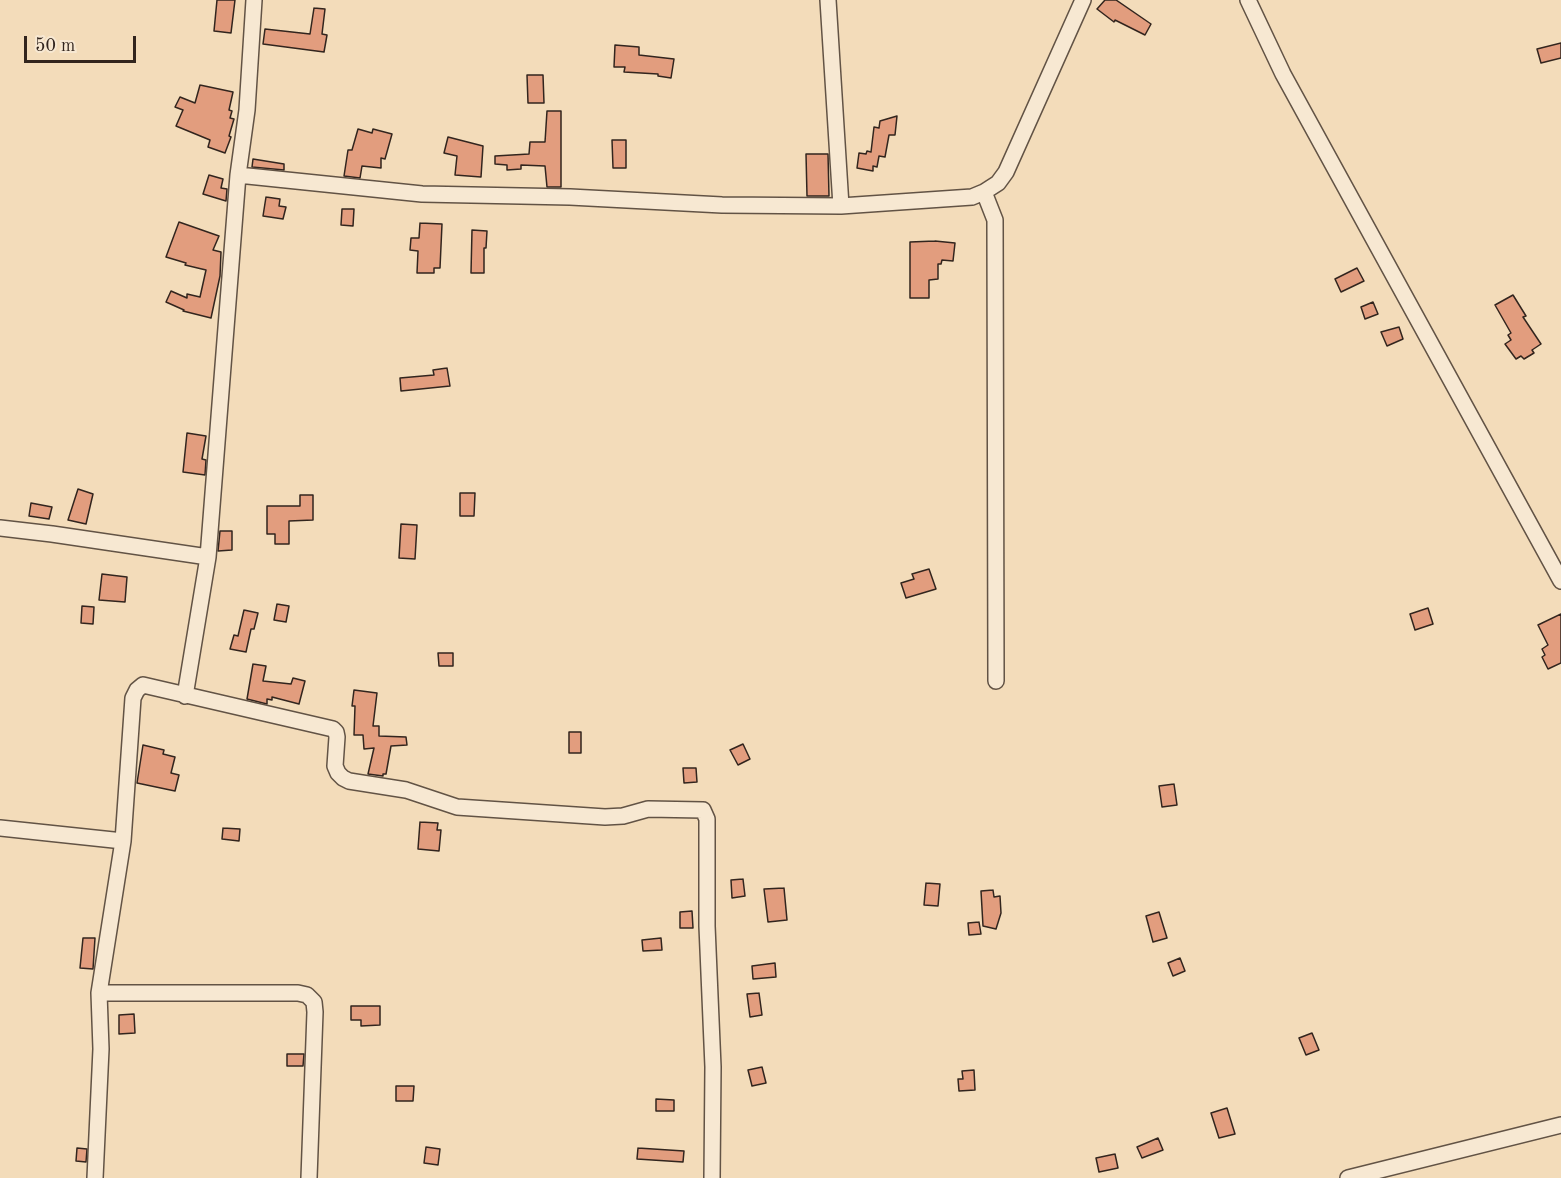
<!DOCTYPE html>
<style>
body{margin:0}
#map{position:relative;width:1561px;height:1178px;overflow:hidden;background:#f3dcba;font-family:"Old Standard TT",serif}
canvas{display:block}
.scale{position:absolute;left:24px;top:36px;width:112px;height:27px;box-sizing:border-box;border:3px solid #32251e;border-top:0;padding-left:8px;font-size:18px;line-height:21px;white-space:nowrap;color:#32251e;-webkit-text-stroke:4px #f7e8d2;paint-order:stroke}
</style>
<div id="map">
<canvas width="1561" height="1178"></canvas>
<div class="scale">50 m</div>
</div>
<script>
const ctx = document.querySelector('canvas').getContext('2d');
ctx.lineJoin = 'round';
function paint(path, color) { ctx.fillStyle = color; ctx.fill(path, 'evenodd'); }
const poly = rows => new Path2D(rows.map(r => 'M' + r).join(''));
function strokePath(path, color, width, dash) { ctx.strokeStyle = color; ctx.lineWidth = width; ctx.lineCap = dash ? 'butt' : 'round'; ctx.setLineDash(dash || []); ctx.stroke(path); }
const building = poly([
 [217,0,235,0,231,33,214,31,217,0],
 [1105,0,1116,0,1151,24,1145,35,1115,20,1114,22,1097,9,1105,0],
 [314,8,325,9,322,34,327,35,324,52,263,44,265,29,310,34,314,8],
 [1561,43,1561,58,1541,63,1537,49,1561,43],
 [615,45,639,47,639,55,674,59,671,78,658,76,658,74,624,72,625,67,614,67,615,45],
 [527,75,543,75,544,103,528,103,527,75],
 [200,85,233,92,229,110,232,111,230,118,234,119,229,136,231,137,225,153,208,147,210,140,176,126,183,110,175,107,180,97,195,103,200,85],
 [547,111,561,111,561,187,547,187,545,166,521,165,521,169,507,170,507,165,495,164,495,156,529,154,530,142,545,142,547,111],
 [897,116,895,135,889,135,885,157,879,156,877,167,873,166,873,171,857,168,859,153,866,154,867,151,871,152,874,127,879,128,880,121,897,116],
 [358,129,372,133,373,129,392,134,385,159,381,158,381,168,362,166,360,178,344,176,348,150,352,150,358,129],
 [448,137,483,146,481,177,455,175,457,156,444,153,448,137],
 [612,140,626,140,626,168,613,168,612,140],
 [806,154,828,154,829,196,807,196,806,154],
 [253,159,284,164,284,170,252,167,253,159],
 [209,175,223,179,221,188,227,189,226,201,203,194,209,175],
 [266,197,280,199,279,206,286,207,283,219,263,216,266,197],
 [342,209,354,209,353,226,341,225,342,209],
 [179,222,219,236,213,250,221,252,220,276,211,318,183,311,184,310,166,302,171,291,187,298,187,294,200,297,206,270,185,265,186,263,166,257,179,222],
 [420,223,442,224,440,268,434,268,434,273,417,273,418,251,410,250,411,238,419,238,420,223],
 [472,230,487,231,486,248,484,248,484,273,471,273,472,230],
 [935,241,955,243,953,261,942,260,941,264,938,264,938,279,929,280,929,298,910,298,910,242,935,241],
 [1357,268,1364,281,1341,292,1335,279,1357,268],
 [1513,295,1526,316,1523,317,1541,344,1532,350,1534,353,1524,359,1521,356,1516,359,1505,344,1511,340,1508,335,1511,333,1495,305,1513,295],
 [1373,302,1378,314,1365,319,1361,307,1373,302],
 [1399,327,1403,339,1387,346,1381,332,1399,327],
 [447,368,450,386,401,391,400,378,434,375,433,370,447,368],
 [187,433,206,436,202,459,206,460,205,475,183,472,187,433],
 [78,489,93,494,86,524,68,520,78,489],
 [460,493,475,493,474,516,460,516,460,493],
 [300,495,313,495,313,520,289,521,289,544,275,544,275,534,267,534,267,506,300,506,300,495],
 [31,503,52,507,49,519,29,516,31,503],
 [401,524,417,525,415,559,399,558,401,524],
 [220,531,232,531,232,550,218,551,220,531],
 [929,569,936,589,906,598,901,583,914,579,912,574,929,569],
 [102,574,127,577,125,602,99,600,102,574],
 [277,604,289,606,286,622,274,620,277,604],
 [82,606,94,607,93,624,81,623,82,606],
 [1428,608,1433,624,1415,630,1410,614,1428,608],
 [244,610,258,613,254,629,251,629,246,652,230,649,234,635,238,636,244,610],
 [1561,614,1561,663,1548,669,1542,657,1545,655,1542,649,1548,645,1538,625,1561,614],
 [438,653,453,653,453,666,439,666,438,653],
 [253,664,266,666,263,681,291,684,293,678,305,681,299,704,272,697,272,700,267,699,267,704,247,699,253,664],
 [354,690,377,693,373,726,379,726,379,736,406,737,407,745,391,746,386,774,383,774,383,776,368,774,374,748,364,749,363,735,354,735,355,706,352,706,354,690],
 [569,732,581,732,581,753,569,753,569,732],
 [743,744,750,759,738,765,730,750,743,744],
 [143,745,164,750,163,754,175,757,171,773,179,775,175,791,137,783,143,745],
 [683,768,696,768,697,782,684,783,683,768],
 [1174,784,1177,805,1162,807,1159,786,1174,784],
 [420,822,438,823,437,830,441,830,439,851,418,849,420,822],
 [223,828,240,829,239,841,222,839,223,828],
 [743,879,745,896,732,898,731,880,743,879],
 [926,883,940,884,938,906,924,905,926,883],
 [784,888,787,920,768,922,764,889,784,888],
 [993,890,994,897,1000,896,1001,913,996,929,983,926,981,891,993,890],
 [692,911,693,928,680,928,680,912,692,911],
 [1159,912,1167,938,1153,942,1146,916,1159,912],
 [979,922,981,934,969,935,968,923,979,922],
 [83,938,95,938,93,969,80,968,83,938],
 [661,938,662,950,643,951,642,940,661,938],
 [1180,958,1185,971,1173,976,1168,963,1180,958],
 [775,963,776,977,753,979,752,966,775,963],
 [759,993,762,1015,750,1017,747,994,759,993],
 [351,1006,380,1006,380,1025,361,1026,361,1020,351,1020,351,1006],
 [134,1014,135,1033,119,1034,119,1015,134,1014],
 [1312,1033,1319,1050,1306,1055,1299,1038,1312,1033],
 [287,1054,304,1054,303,1066,287,1066,287,1054],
 [762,1067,766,1083,752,1086,748,1070,762,1067],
 [974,1070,975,1090,959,1091,958,1079,963,1079,962,1071,974,1070],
 [396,1086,414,1086,413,1101,396,1101,396,1086],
 [656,1099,674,1100,674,1111,656,1111,656,1099],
 [1227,1108,1235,1134,1219,1138,1211,1113,1227,1108],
 [1158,1138,1163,1150,1142,1158,1137,1147,1158,1138],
 [426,1147,440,1149,438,1165,424,1163,426,1147],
 [77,1148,87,1149,86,1162,76,1161,77,1148],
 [638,1148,684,1151,683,1162,637,1159,638,1148],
 [1115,1154,1118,1168,1099,1172,1096,1158,1115,1154]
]);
const street = poly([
 [828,0,841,206],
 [1248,0,1283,74,1561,581],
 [238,175,422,194,570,197,722,205,841,206,972,197,984,192,998,183,1006,172,1083,0],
 [984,192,995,220,996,681],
 [0,528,52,534,208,557],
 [185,696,208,557,238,175,247,110,254,0],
 [0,828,123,841],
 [99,993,298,993,307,995,314,1002,315,1012,309,1178],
 [95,1178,101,1049,99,993,123,841,133,698,137,690,143,685,333,729,336,732,337,737,335,766,338,773,343,778,349,781,406,790,457,807,605,817,623,816,648,809,703,810,707,819,707,926,713,1067,712,1178],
 [1348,1178,1561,1125]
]);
paint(building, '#e29d7e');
strokePath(building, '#32251e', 1.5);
strokePath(street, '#625345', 18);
strokePath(street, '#f7e8d2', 15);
</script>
